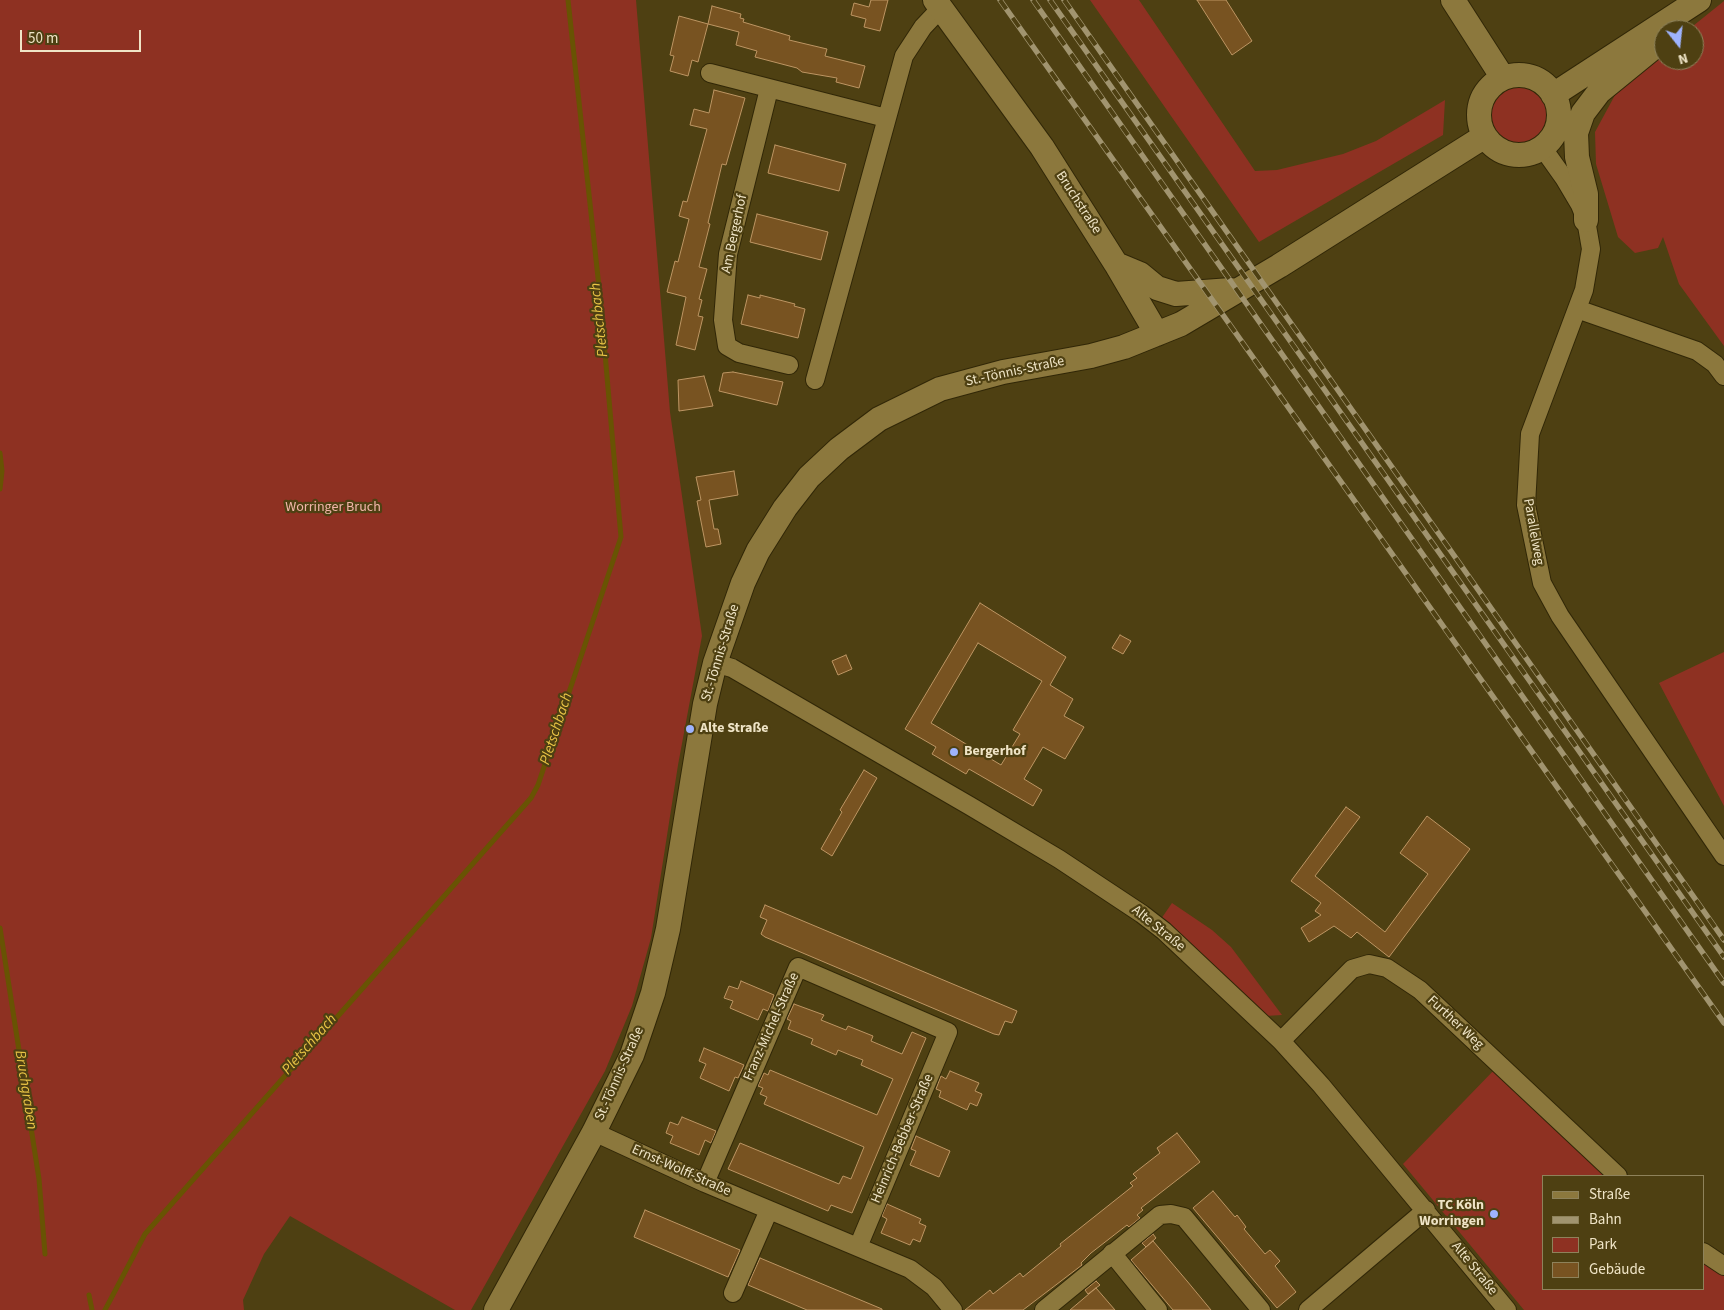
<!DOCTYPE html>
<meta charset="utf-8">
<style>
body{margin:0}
#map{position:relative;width:1724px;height:1310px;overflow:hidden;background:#4e4012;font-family:"Source Sans 3",sans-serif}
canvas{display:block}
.legend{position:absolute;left:1542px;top:1175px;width:162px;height:115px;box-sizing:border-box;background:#4e4012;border:1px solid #8e825a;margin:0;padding:6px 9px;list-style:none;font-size:15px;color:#efe4c6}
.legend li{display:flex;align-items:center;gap:10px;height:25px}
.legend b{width:25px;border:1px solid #8e825a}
.north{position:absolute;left:1654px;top:20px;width:50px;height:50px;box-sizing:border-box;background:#4e4012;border:1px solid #8e825a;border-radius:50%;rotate:164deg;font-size:14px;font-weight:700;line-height:20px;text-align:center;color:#efe4c6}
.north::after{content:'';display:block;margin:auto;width:18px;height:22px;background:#9eb3fd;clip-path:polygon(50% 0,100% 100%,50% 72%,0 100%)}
.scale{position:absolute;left:20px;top:30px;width:121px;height:22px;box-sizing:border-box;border:2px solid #efe4c6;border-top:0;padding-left:6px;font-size:15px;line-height:18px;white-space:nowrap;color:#efe4c6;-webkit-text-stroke:4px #4e4012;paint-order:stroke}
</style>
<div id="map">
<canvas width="1724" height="1310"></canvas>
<ul class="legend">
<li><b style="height:6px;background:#8c783d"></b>Straße</li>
<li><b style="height:6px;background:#a1946f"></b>Bahn</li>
<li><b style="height:14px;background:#8e3122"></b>Park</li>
<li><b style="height:14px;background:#785321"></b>Gebäude</li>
</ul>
<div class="north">N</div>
<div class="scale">50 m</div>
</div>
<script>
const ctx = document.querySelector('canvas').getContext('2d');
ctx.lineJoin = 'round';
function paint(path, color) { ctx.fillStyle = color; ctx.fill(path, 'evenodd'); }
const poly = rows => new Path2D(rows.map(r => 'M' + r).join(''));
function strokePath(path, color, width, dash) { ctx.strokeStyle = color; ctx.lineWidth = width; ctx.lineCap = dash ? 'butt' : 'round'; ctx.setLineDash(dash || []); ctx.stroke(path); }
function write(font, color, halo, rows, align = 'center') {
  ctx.font = font + ' "Source Sans 3",sans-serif'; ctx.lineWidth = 4.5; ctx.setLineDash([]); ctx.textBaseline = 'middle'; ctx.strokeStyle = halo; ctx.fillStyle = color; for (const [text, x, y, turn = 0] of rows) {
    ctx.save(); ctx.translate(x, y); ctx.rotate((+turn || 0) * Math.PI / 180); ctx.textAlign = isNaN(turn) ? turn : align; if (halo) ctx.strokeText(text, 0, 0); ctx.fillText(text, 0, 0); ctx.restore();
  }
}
const green = poly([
 [0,0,636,0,670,412,702,636,678,765,651,938,632,1006,605,1071,471,1310,455,1310,290,1216,264,1254,243,1300,244,1310,0,1310],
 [1090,0,1139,0,1255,171,1277,170,1343,154,1376,141,1445,100,1443,135,1259,242],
 [1724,1,1724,346,1679,284,1663,237,1658,248,1635,253,1618,237,1596,164,1595,132,1621,84,1664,47,1664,60,1694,60,1694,30,1688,30],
 '1489 114a31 31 0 1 1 62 0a31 31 0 1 1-62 0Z',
 [1724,652,1724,806,1659,683],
 [1172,903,1212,930,1231,947,1282,1015,1265,1016,1161,919],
 [1497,1067,1610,1176,1543,1176,1543,1289,1703,1289,1703,1257,1724,1272,1724,1310,1524,1310,1403,1164]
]);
const stream = poly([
 [0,453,2,471,0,489],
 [0,928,39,1179,45,1254],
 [89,1295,92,1310],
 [105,1310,145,1234,531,798,538,785,621,537,600,296,568,0]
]);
const building = poly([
 [871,0,888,0,880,31,864,27,866,19,851,15,854,3,869,7,871,0],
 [1197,0,1226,0,1252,41,1232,55,1197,0],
 [712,6,741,14,740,18,744,19,743,22,790,36,789,40,827,49,825,56,865,66,859,88,836,82,837,78,802,72,797,68,755,57,757,51,736,45,739,32,708,24,698,62,692,60,688,76,670,71,674,56,670,55,679,16,708,24,712,6],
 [714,90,745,98,726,165,722,164,708,223,710,224,699,267,707,269,699,299,702,300,698,316,703,317,695,350,676,345,686,297,667,292,675,261,678,262,689,219,679,216,683,201,687,202,707,129,690,125,694,109,709,113,714,90],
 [775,145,846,164,839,191,768,173,775,145],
 [757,214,828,232,821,260,750,242,757,214],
 [748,295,760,298,760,295,795,304,794,306,805,309,798,338,741,324,748,295],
 [733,372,783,382,777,405,719,391,723,373,733,372],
 [704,376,713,406,679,411,678,380,704,376],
 [734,471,738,495,709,500,714,529,718,529,721,544,706,547,697,501,701,500,696,477,734,471],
 [980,603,1066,657,1050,685,1073,699,1064,716,1084,727,1065,759,1043,747,1024,779,1042,790,1033,806,969,769,966,774,932,754,936,747,905,729,980,603],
 [978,643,1042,681,1013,730,1020,734,1001,765,931,723,978,643],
 [1120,635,1131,641,1123,654,1112,648,1120,635],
 [846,655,852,669,838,675,832,661,846,655],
 [864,770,877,778,832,856,821,849,842,812,840,810,864,770],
 [1346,807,1360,817,1315,876,1385,932,1428,874,1400,853,1427,816,1470,849,1389,957,1357,932,1351,938,1334,926,1309,942,1301,928,1321,915,1315,911,1321,903,1291,881,1346,807],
 [765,905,1017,1011,1012,1023,1005,1021,999,1035,994,1034,765,937,761,934,767,920,760,917,765,905],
 [741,981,774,995,768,1011,763,1009,758,1020,730,1008,733,1001,724,998,729,986,738,989,741,981],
 [794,1004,824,1015,821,1020,846,1030,848,1026,873,1036,871,1041,902,1054,912,1032,926,1038,852,1213,831,1205,828,1211,728,1169,740,1143,839,1184,843,1176,851,1179,864,1147,764,1104,767,1097,760,1094,763,1088,758,1086,764,1073,768,1075,770,1070,877,1115,893,1079,861,1065,863,1060,850,1055,838,1050,836,1055,811,1044,813,1039,788,1029,791,1021,787,1019,794,1004],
 [704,1048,744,1065,738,1078,735,1077,729,1091,700,1078,706,1064,699,1061,704,1048],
 [950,1071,979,1083,975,1091,982,1094,977,1106,970,1103,967,1110,939,1097,941,1091,936,1089,941,1076,946,1079,950,1071],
 [682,1117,716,1131,711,1143,705,1140,699,1155,670,1143,673,1136,666,1133,670,1122,678,1125,682,1117],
 [1177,1133,1200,1162,1141,1208,1143,1210,1137,1215,1140,1218,1129,1227,1127,1225,1091,1253,1081,1263,1082,1265,1023,1310,965,1310,990,1290,993,1294,1020,1273,1023,1277,1061,1246,1060,1244,1133,1186,1130,1183,1137,1178,1133,1174,1160,1153,1157,1148,1177,1133],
 [916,1136,950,1151,939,1177,910,1165,916,1151,911,1149,916,1136],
 [1213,1191,1235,1217,1237,1215,1246,1227,1244,1229,1265,1254,1270,1250,1280,1261,1275,1266,1296,1292,1277,1308,1193,1208,1213,1191],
 [887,1204,921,1219,919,1223,926,1226,920,1242,913,1239,910,1245,881,1233,887,1219,882,1216,887,1204],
 [645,1210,740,1250,728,1277,634,1237,645,1210],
 [1153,1234,1156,1238,1146,1247,1142,1243,1153,1234],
 [1153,1241,1187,1281,1211,1310,1173,1310,1131,1260,1153,1241],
 [760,1258,882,1309,882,1310,807,1310,748,1285,760,1258],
 [1096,1281,1100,1285,1088,1294,1085,1290,1096,1281],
 [1096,1288,1115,1310,1070,1310,1096,1288]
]);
const street = poly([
 [710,73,886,118],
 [769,89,728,254,723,320,727,346,739,353,789,365],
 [1542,147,1564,178,1580,205,1586,220,1591,249,1584,290,1530,434,1526,505,1542,583,1560,616,1724,856],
 [1577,309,1697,351,1715,364,1724,376],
 [815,380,904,56,923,27,941,8],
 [715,663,732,668,970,806,1059,859,1142,914,1164,931,1281,1041,1321,1085,1507,1310],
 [1281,1041,1352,969,1369,964,1387,968,1420,990,1618,1176],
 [594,1132,705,1183,910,1269,934,1287,953,1310],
 [705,1183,798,967,948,1032,858,1247],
 [1703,1252,1724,1266],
 [1112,1253,1158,1310],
 [733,1293,769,1210],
 [1044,1310,1160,1215,1171,1214,1184,1217,1261,1310],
 [1308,1310,1426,1210]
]);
const secondary = poly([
 [935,0,1042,147,1116,264,1157,334],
 [1453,0,1503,78],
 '1479 115a40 40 0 1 1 80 0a40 40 0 1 1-80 0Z',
 [1553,95,1699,0],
 [1586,220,1586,194,1577,157,1576,133,1583,113,1599,92,1664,39],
 [1116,264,1140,274,1157,288,1176,294,1231,290],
 [496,1310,594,1132,632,1055,653,993,668,929,705,704,715,663,743,583,758,551,785,508,809,477,839,449,879,419,940,389,1003,372,1091,356,1124,347,1181,324,1279,266,1485,136]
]);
const rail = poly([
 [1000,0,1724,1023],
 [1033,0,1724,983],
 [1050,0,1724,957],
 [1064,0,1724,940]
]);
const markers = [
 [690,729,5,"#9eb3fd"],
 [954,752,5,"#9eb3fd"],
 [1494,1214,5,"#9eb3fd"]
];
const streetNames = [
 ["Bruchstraße",1078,203,57],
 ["Am Bergerhof",735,234,-78],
 ["St.-Tönnis-Straße",1015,372,-12],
 ["Parallelweg",1533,532,80],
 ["St.-Tönnis-Straße",721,653,-73],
 ["Alte Straße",1158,929,39],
 ["Further Weg",1455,1023,43],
 ["Franz-Michel-Straße",772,1027,-66],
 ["St.-Tönnis-Straße",620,1074,-66],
 ["Heinrich-Bebber-Straße",903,1139,-67],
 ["Ernst-Wolff-Straße",681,1171,24],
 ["Alte Straße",1474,1269,51]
];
const parkNames = [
 ["Worringer Bruch",333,508]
];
const poiNames = [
 ["Alte Straße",700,729],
 ["Bergerhof",964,752],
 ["TC Köln",1484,1206,"right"],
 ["Worringen",1484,1222,"right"]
];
const waterNames = [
 ["Pletschbach",600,320,-96],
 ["Pletschbach",557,729,-72],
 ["Pletschbach",310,1045,-49],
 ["Bruchgraben",25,1090,81]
];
paint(green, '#8e3122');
strokePath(stream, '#685303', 5);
paint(building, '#785321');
strokePath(building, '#bd9563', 1);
strokePath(street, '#312707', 20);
strokePath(secondary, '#312707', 26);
strokePath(street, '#8c783d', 18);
strokePath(secondary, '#8c783d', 24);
strokePath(rail, '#a1946f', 5.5);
strokePath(rail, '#4e4012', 4, [11]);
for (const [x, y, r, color] of markers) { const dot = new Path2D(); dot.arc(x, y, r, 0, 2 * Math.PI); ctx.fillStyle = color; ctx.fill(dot); strokePath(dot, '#4e4012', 2); }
write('14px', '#efe4c6', '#4e4012', streetNames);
write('14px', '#f2b6aa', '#4e4012', parkNames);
write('bold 14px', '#efe4c6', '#4e4012', poiNames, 'left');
write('italic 15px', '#eac446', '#4e4012', waterNames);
</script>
